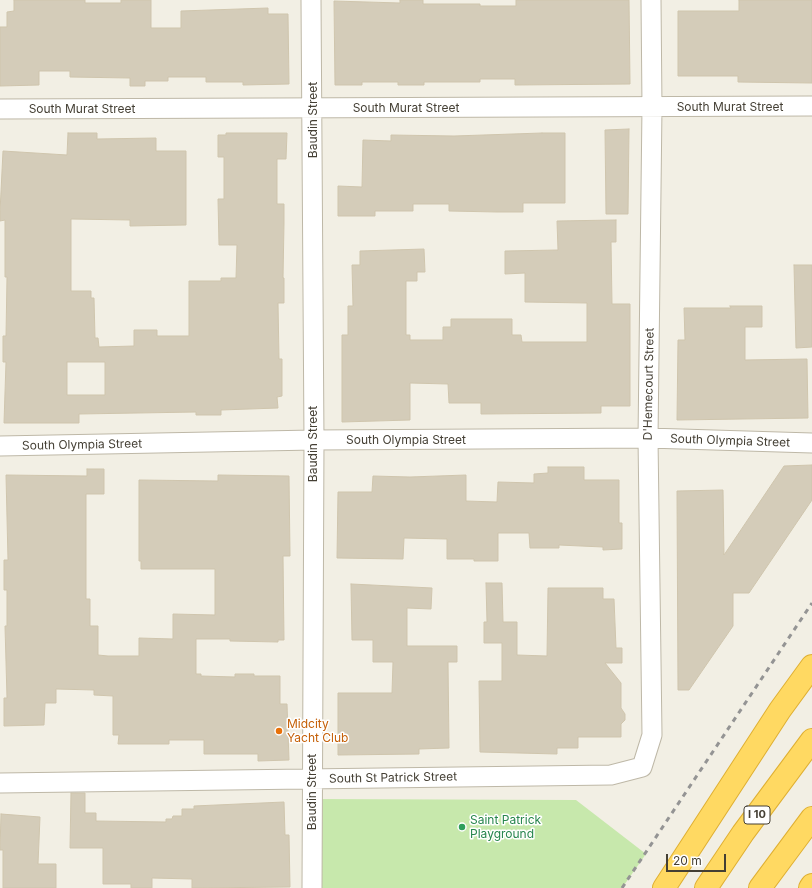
<!DOCTYPE html>
<style>
body{margin:0}
#map{position:relative;width:812px;height:888px;overflow:hidden;background:#f2efe4;font-family:Inter,sans-serif}
canvas{display:block}
.scale{position:absolute;left:666px;top:854px;width:60px;height:18px;box-sizing:border-box;border:2px solid #443f34;border-top:0;padding-left:5px;font-size:12px;line-height:14px;white-space:nowrap;color:#443f34;-webkit-text-stroke:3px #fff;paint-order:stroke}
</style>
<div id="map">
<canvas width="812" height="888"></canvas>
<div class="scale">20 m</div>
</div>
<script>
const ctx = document.querySelector('canvas').getContext('2d');
ctx.lineJoin = 'round';
function paint(path, color) { ctx.fillStyle = color; ctx.fill(path, 'evenodd'); }
const poly = rows => new Path2D(rows.map(r => 'M' + r).join(''));
function strokePath(path, color, width, dash) { ctx.strokeStyle = color; ctx.lineWidth = width; ctx.lineCap = dash ? 'butt' : 'round'; ctx.setLineDash(dash || []); ctx.stroke(path); }
function write(font, color, halo, rows, align = 'center') {
  ctx.font = font + ' Inter,sans-serif'; ctx.lineWidth = 3; ctx.setLineDash([]); ctx.textBaseline = 'middle'; ctx.strokeStyle = halo; ctx.fillStyle = color; for (const [text, x, y, turn = 0] of rows) {
    ctx.save(); ctx.translate(x, y); ctx.rotate((+turn || 0) * Math.PI / 180); ctx.textAlign = isNaN(turn) ? turn : align; if (halo) ctx.strokeText(text, 0, 0); ctx.fillText(text, 0, 0); ctx.restore();
  }
}
const green = poly([
 [312,799,576,800,646,854,622,888,312,888]
]);
const building = poly([
 [14,0,85,0,85,3,121,3,121,0,151,0,151,28,181,28,181,11,268,8,268,14,288,14,289,84,243,85,243,82,206,82,206,77,168,77,168,81,145,81,145,86,130,86,130,78,70,77,70,71,39,71,39,85,0,86,0,27,7,27,7,12,14,11,14,0],
 [400,0,423,0,423,4,480,4,480,6,516,6,516,0,629,0,630,84,515,85,515,79,480,79,480,82,424,82,424,85,398,85,398,82,362,82,362,85,335,85,334,1,400,3,400,0],
 [739,0,812,0,812,83,738,82,738,76,678,76,678,11,739,11,739,0],
 [629,129,628,214,606,214,605,130,629,129],
 [68,133,97,133,97,139,156,138,156,151,186,151,186,225,130,226,130,220,71,219,71,291,91,291,91,298,94,298,95,338,98,338,99,347,134,346,134,330,157,330,157,336,189,336,189,281,221,281,221,278,236,278,237,245,219,245,218,199,224,199,224,157,218,157,218,135,226,135,226,133,287,133,286,159,277,159,277,204,284,204,284,223,283,278,284,278,284,303,278,303,279,359,282,359,282,396,277,397,278,408,221,410,221,415,196,415,196,412,79,414,79,423,4,423,6,362,3,362,3,336,6,336,7,277,5,277,5,220,0,221,0,212,3,151,67,155,68,133],
 [67,362,105,362,105,395,67,395,67,362],
 [542,133,565,133,565,203,523,203,523,212,497,212,449,211,449,204,413,204,413,211,375,211,375,216,338,216,338,186,362,187,363,140,391,141,391,135,454,136,542,133],
 [616,220,616,242,611,242,612,304,630,304,630,406,601,406,601,413,481,414,481,403,449,403,448,384,410,383,410,420,342,422,342,335,348,335,348,306,353,306,352,265,360,265,360,251,424,249,425,272,417,272,417,281,406,281,406,335,410,335,410,340,443,340,443,327,451,327,451,319,512,319,512,335,521,335,522,342,587,342,587,303,525,302,525,273,505,274,505,251,558,250,557,221,616,220],
 [794,265,812,265,812,347,796,348,794,265],
 [730,306,762,306,762,327,745,327,745,360,807,359,808,418,677,420,678,340,685,340,684,308,731,308,730,306],
 [812,465,812,500,749,593,733,593,733,626,689,690,678,690,677,491,723,490,724,555,784,466,812,465],
 [548,467,584,467,584,480,619,480,619,523,622,523,622,549,603,550,603,547,559,545,559,548,530,548,529,533,498,533,498,561,474,561,474,559,447,559,447,539,404,538,403,559,337,558,338,492,372,492,373,476,410,477,466,475,466,501,497,502,498,482,534,483,534,474,548,473,548,467],
 [87,469,104,469,104,494,86,494,86,599,90,599,90,626,98,626,98,655,108,656,139,656,139,638,173,639,173,614,215,615,215,569,141,569,141,561,139,561,139,480,218,481,218,475,289,476,290,556,283,556,284,640,278,640,278,642,230,641,230,639,196,639,196,674,201,674,201,676,235,677,235,674,254,674,254,676,280,676,280,704,287,704,289,760,258,761,258,754,204,754,204,740,169,740,169,744,118,744,119,735,113,735,113,696,94,695,94,690,56,689,56,703,45,703,44,725,4,726,4,698,7,698,5,626,7,626,7,590,4,590,4,560,8,560,6,475,87,476,87,469],
 [486,583,502,583,503,622,517,622,517,655,547,656,548,588,603,588,603,599,614,599,616,648,622,648,622,663,605,663,621,683,621,708,625,714,625,720,621,724,621,737,578,737,578,748,557,748,557,754,480,752,479,681,502,681,502,643,484,643,484,622,487,622,486,583],
 [351,584,432,588,431,609,407,608,407,646,457,646,457,662,448,662,449,748,419,749,419,754,338,755,338,693,392,693,393,662,373,662,373,640,352,640,351,584],
 [71,793,85,793,85,813,96,813,96,821,166,822,166,819,172,819,173,816,182,816,182,809,194,809,194,806,284,802,285,835,289,835,290,887,192,888,192,879,152,878,152,888,131,888,131,884,103,884,103,848,70,848,71,793],
 [1,814,40,817,38,864,56,864,56,888,3,888,3,850,0,850,1,814]
]);
const minor = poly([
 [311,0,314,440,312,888],
 [0,109,812,106],
 [0,446,314,440,648,438,812,443],
 [0,783,611,775,642,767,652,735,648,438,652,107,651,0]
]);
const highway = poly([
 [664,888,780,710,812,666],
 [706,888,743,833,812,740],
 [760,888,812,818],
 [810,888,812,885]
]);
const rail = poly([
 [622,888,812,603]
]);
const markers = [
 [279,731,4,"#e8710a"],
 [462,827,4,"#2e9e5b"]
];
const shields = [
 [757,815,26]
];
const shieldNames = [
 ["I 10",757,815]
];
const streetNames = [
 ["South Murat Street",730,107],
 ["South Murat Street",406,108],
 ["South Murat Street",82,109],
 ["Baudin Street",313,120,-90],
 ["D'Hemecourt Street",649,384,-89],
 ["South Olympia Street",406,440],
 ["South Olympia Street",730,441,2],
 ["Baudin Street",313,444,-90],
 ["South Olympia Street",82,445,-1],
 ["South St Patrick Street",393,778,-1],
 ["Baudin Street",312,792,-90]
];
const foodNames = [
 ["Midcity",287,724],
 ["Yacht Club",287,738]
];
const leisureNames = [
 ["Saint Patrick",470,820],
 ["Playground",470,834]
];
paint(green, '#c7e8ac');
paint(building, '#d4ccb9');
strokePath(building, '#cfc5ad', 1);
strokePath(minor, '#beb8a7', 21);
strokePath(highway, '#dfaf32', 24);
strokePath(minor, '#fff', 19);
strokePath(highway, '#ffd962', 22);
strokePath(rail, '#949494', 3, [5, 5]);
for (const [x, y, r, color] of markers) { const dot = new Path2D(); dot.arc(x, y, r, 0, 2 * Math.PI); ctx.fillStyle = color; ctx.fill(dot); strokePath(dot, '#fff', 1.5); }
for (const [x, y, w] of shields) { const box = new Path2D(); box.roundRect(x - w / 2, y - 9, w, 18, 3); ctx.fillStyle = '#fff'; ctx.fill(box); strokePath(box, '#443f34', 1); }
write('bold 11px', '#443f34', null, shieldNames);
write('12px', '#443f34', '#fff', streetNames);
write('12px', '#c56008', '#fff', foodNames, 'left');
write('12px', '#27864d', '#fff', leisureNames, 'left');
</script>
